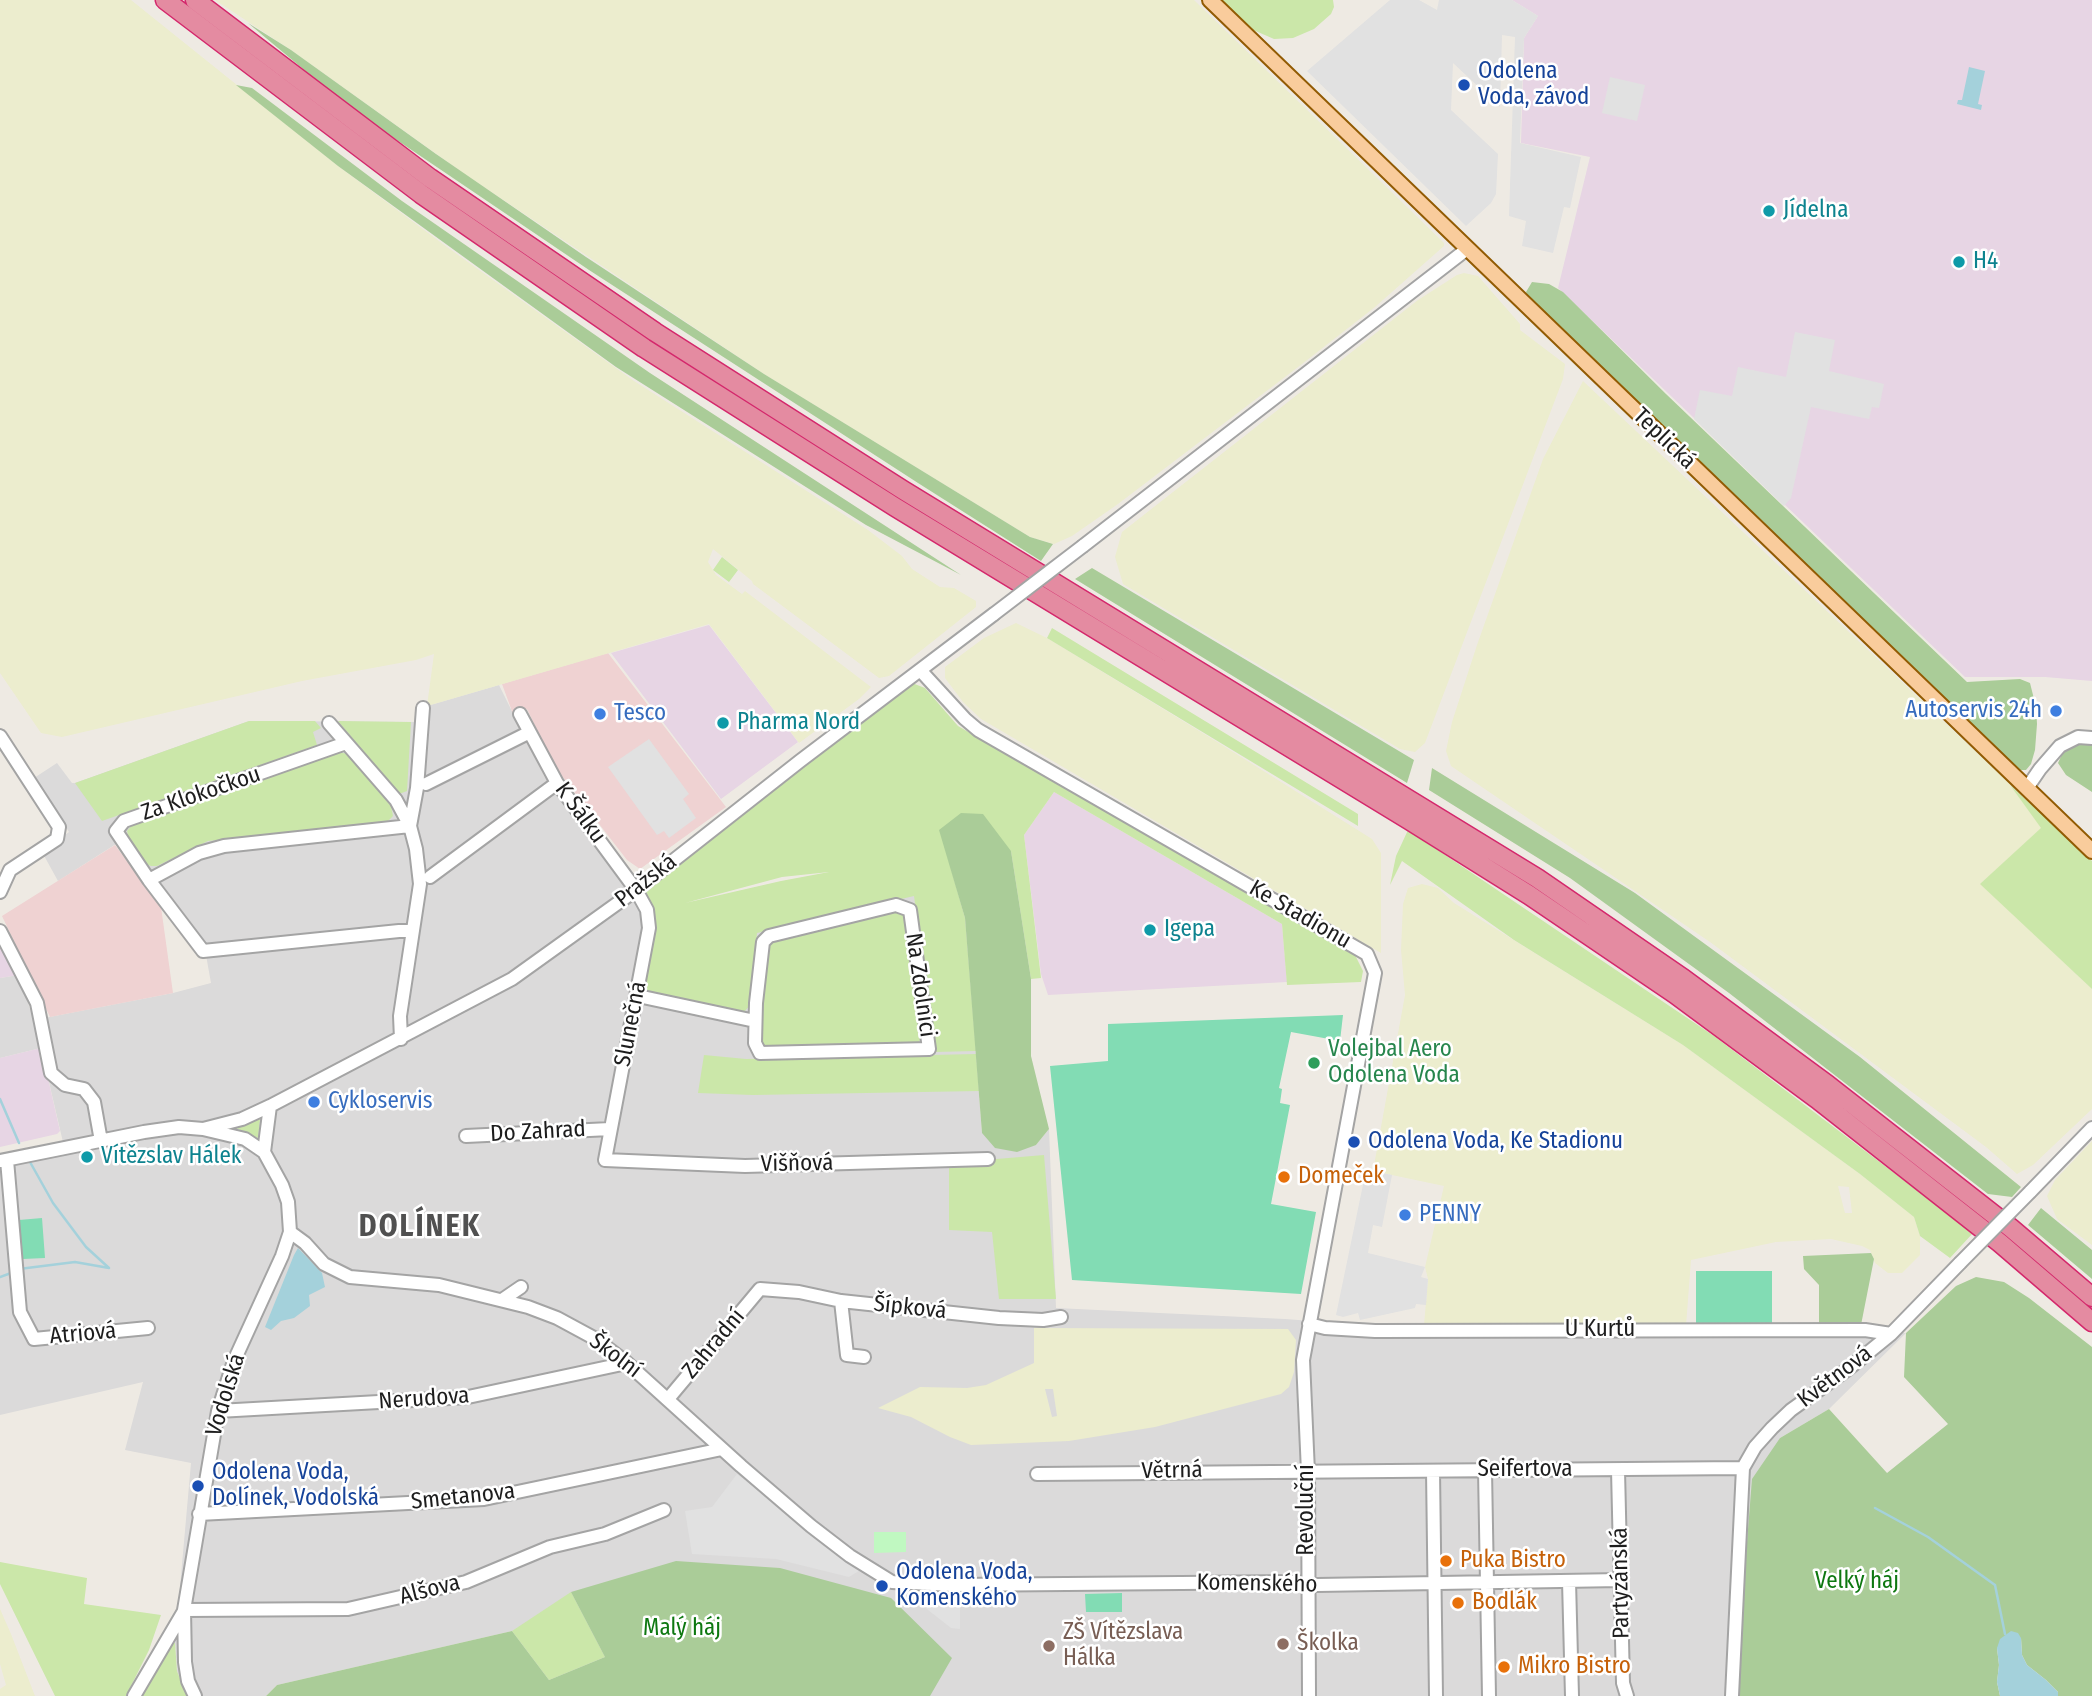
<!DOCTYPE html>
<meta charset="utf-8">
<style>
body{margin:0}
canvas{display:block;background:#eeeae3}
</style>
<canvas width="2092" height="1696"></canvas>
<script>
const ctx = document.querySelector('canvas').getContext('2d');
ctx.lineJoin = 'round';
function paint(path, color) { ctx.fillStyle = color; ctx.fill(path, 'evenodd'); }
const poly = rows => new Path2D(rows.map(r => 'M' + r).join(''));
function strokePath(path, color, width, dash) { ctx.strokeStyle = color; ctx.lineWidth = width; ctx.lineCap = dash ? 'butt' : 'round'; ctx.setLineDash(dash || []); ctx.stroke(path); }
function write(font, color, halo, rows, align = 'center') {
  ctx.font = font + ' "Fira Sans Condensed",sans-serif'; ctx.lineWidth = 5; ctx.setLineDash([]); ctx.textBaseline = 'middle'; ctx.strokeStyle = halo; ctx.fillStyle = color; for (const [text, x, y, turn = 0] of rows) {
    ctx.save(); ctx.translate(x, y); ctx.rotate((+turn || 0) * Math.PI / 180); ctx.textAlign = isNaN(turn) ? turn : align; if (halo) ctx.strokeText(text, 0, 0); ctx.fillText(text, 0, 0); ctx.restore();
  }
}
const residential = poly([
 [499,685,544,776,627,886,651,912,779,882,843,870,876,861,965,918,982,1133,1036,1145,1049,1129,1056,1308,1285,1319,1392,1327,1686,1326,1906,1333,1829,1409,1780,1438,1739,1696,930,1696,605,1657,512,1631,277,1685,266,1696,187,1696,177,1671,175,1643,191,1463,125,1450,143,1382,0,1415,0,1166,66,1155,41,1048,0,1058,0,978,18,975,34,1020,173,993,211,983,204,944,127,837,58,881,42,852,69,832,34,778,57,763,72,783,75,783,249,721,425,722,427,706]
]);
const commercial = poly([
 [608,653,726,807,640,869,627,860,555,767,527,709,513,714,502,684],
 [115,845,161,907,173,993,50,1017,2,916]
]);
const industrial = poly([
 [1512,0,2092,0,2092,681,2045,677,1965,677,1558,288,1590,157,1521,143,1524,38,1538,16],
 [709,625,798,742,721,799,611,653],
 [1054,792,1282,924,1287,982,1048,995,1041,974,1024,835],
 [0,940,18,975,0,978],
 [41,1048,60,1131,57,1134,0,1147,0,1058]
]);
const farmland = poly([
 [0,0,131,0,338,166,447,247,634,381,868,530,902,556,912,569,940,587,954,588,976,601,976,607,889,676,879,678,753,584,752,581,713,549,708,562,716,575,742,594,745,591,871,687,859,699,799,743,709,624,427,706,434,654,416,660,302,681,62,737,41,733,0,673],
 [215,0,1194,0,1444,243,1444,246,1375,307,1302,364,1118,504,1072,536,1054,544,1030,537,764,374,463,173,291,50],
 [1464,273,1478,276,1520,324,1520,330,1565,364,1563,379,1425,743,1415,752,1400,749,1123,584,1115,557,1122,532,1418,300,1457,275],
 [1583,381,2009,783,2042,828,1981,884,2092,989,2092,1109,2033,1165,2017,1174,1986,1147,1710,942,1451,766,1446,751,1452,722,1477,645,1543,459],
 [1016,623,1047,638,1214,740,1372,839,1381,853,1381,953,981,719,963,702,945,678,945,667,984,638],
 [1422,884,1438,888,1454,903,1683,1045,1860,1174,1914,1217,1920,1236,1920,1255,1902,1273,1888,1273,1875,1263,1870,1250,1862,1246,1831,1239,1776,1242,1691,1260,1686,1326,1424,1325,1428,1279,1425,1267,1444,1186,1373,1171,1405,995,1401,950,1403,904,1408,888],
 [1838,1186,1849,1187,1852,1213,1845,1213],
 [2092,1141,2092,1245,2057,1219,2047,1196,2055,1180],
 [1034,1328,1288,1329,1296,1340,1294,1372,1289,1387,1281,1394,1155,1427,1069,1441,971,1445,950,1437,911,1417,878,1408,920,1387,967,1388,986,1385,1034,1363],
 [1045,1389,1053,1389,1057,1416,1052,1417],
 [0,1609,11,1634,35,1696,0,1696,0,1689,6,1685,0,1664]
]);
const grass = poly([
 [1219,0,1333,0,1334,7,1331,14,1314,29,1293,38,1274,39,1251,29],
 [722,557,738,570,729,582,713,570],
 [1052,628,1358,814,1358,826,1047,638],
 [912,683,925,688,958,726,1355,955,1363,971,1361,982,1287,985,1282,924,1054,792,1024,835,1041,978,1031,979,1011,851,940,830,965,918,976,1051,935,1052,914,896,757,933,751,1004,744,1012,644,993,650,960,654,912,651,912,644,889,905,685],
 [829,872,781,881,685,903,782,877],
 [249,721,315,721,321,728,313,732,317,745,102,821,75,783],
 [338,721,411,722,407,791,399,794],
 [338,752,348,754,391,806,393,816,386,823,208,841,157,866,151,866,146,864,129,840,127,831,132,825],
 [2010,785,2092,861,2092,989,1980,884,2041,828],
 [1408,830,1714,1036,1973,1233,1950,1258,1920,1236,1914,1217,1860,1174,1683,1045,1514,940,1402,861,1390,885,1396,856],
 [896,911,905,916,922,1035,919,1042,917,1043,770,1048,761,1045,758,1038,766,948,770,942],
 [976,1054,979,1091,753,1095,698,1093,704,1055,746,1059],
 [260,1119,258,1138,236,1128],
 [1044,1155,1056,1299,999,1299,992,1232,949,1230,949,1163],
 [0,1562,87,1578,84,1604,161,1615,149,1650,126,1696,55,1696,0,1584],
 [571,1592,605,1657,549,1680,512,1631],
 [169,1641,175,1643,177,1671,187,1696,140,1696]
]);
const forest = poly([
 [248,23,291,50,436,154,586,257,764,374,1030,537,1053,544,1041,561,918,483,589,270,351,109],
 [236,85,252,88,402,201,650,373,961,575,866,525,616,367,338,166],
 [1532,282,1549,284,1563,292,1666,394,1967,682,2020,679,2030,683,2036,707,2037,724,2035,750,2031,764,2026,770,2020,770,2010,764,1531,303,1526,292],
 [1092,568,1414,760,1407,783,1075,579],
 [2079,740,2092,742,2092,792,2066,775,2058,763,2064,750],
 [1432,768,1635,893,1860,1057,2021,1187,2012,1197,1988,1194,1729,993,1570,878,1429,790],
 [961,813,983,814,1011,851,1031,979,1031,1056,1049,1129,1036,1145,1017,1152,995,1148,982,1133,965,918,939,830],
 [2041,1208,2092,1250,2092,1279,2028,1225],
 [1871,1253,1874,1259,1861,1325,1819,1324,1819,1285,1804,1269,1803,1256],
 [1976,1277,2004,1282,2029,1298,2092,1347,2092,1696,2058,1696,2058,1692,2046,1680,2027,1665,2022,1655,2021,1638,1997,1648,1999,1665,1997,1682,2000,1696,1738,1696,1744,1580,1752,1479,1780,1438,1829,1409,1887,1473,1948,1424,1904,1377,1906,1333,1956,1286],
 [676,1561,780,1568,891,1598,952,1658,930,1696,266,1696,277,1685,512,1631,549,1680,605,1657,571,1592]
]);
const park = poly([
 [874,1532,906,1532,906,1552,874,1553]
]);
const pitch = poly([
 [1343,1015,1340,1041,1291,1032,1279,1088,1282,1089,1280,1103,1290,1105,1271,1204,1316,1212,1301,1294,1072,1280,1050,1066,1108,1061,1108,1024],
 [42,1218,45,1258,23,1259,19,1220],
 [1696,1271,1772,1271,1772,1325,1696,1324],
 [1122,1593,1122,1612,1086,1612,1085,1594]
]);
const parking = poly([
 [1390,0,1419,0,1437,10,1439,0,1512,0,1538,16,1524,38,1520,143,1581,157,1570,208,1564,207,1553,253,1522,246,1526,221,1509,216,1515,37,1502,35,1500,107,1453,63,1451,110,1498,154,1496,194,1491,203,1466,226,1307,71],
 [1610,77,1645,85,1637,121,1602,113],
 [1795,332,1835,340,1829,371,1884,384,1879,408,1872,407,1869,419,1811,407,1791,498,1784,506,1694,419,1700,390,1732,396,1738,367,1786,377],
 [649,739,689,794,683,799,696,818,669,838,664,831,657,835,608,767],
 [1373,1171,1392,1175,1382,1227,1373,1225,1368,1253,1425,1267,1421,1277,1428,1279,1426,1305,1416,1304,1415,1308,1360,1320,1358,1313,1343,1317,1336,1315,1365,1175,1372,1177],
 [737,1474,862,1569,849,1577,776,1559,692,1554,685,1511,712,1507],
 [914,1591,960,1592,960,1629,951,1628,914,1599]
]);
const water = poly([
 [1969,67,1985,71,1978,104,1982,105,1981,110,1957,104,1958,100,1962,100],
 [298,1248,322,1273,325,1287,309,1295,310,1306,294,1318,281,1321,271,1330,265,1327,294,1255],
 [2011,1631,2018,1633,2021,1638,2022,1655,2027,1665,2046,1680,2058,1692,2058,1696,2000,1696,1997,1682,1999,1665,1997,1648,2000,1639]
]);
const stream = poly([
 [0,1099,19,1143],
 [19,1269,75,1262,109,1268,86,1247,53,1203,30,1162],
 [0,1277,11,1273],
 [1875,1508,1928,1537,1995,1585,2005,1634]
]);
const minor = poly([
 [1083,546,1467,249],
 [920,670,965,719,978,730,1367,954,1375,973,1303,1360,1308,1472,1309,1696],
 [520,714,557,783,636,890,647,910,649,928,605,1160,745,1166,988,1159],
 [0,736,59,827,57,839,10,870,0,892],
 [346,743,124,821,116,831,149,880,203,951,399,931,413,931],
 [426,784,528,733],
 [2027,788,2040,769,2060,746,2078,737,2092,738],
 [430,877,557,783],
 [149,880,199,853,224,846,410,826,396,800,329,723],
 [896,905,910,910,929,1049,760,1053,755,1043,756,1003,763,942,769,936,896,905],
 [0,931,37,1003,51,1073,65,1085,84,1089,94,1102,101,1141],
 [638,996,755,1021],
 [401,1039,400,1016,420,884,416,849,410,826,417,788,423,708],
 [203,1129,242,1119,270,1106,512,979,636,890,800,761,994,614],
 [466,1136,610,1129],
 [7,1160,20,1312,34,1339,148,1328],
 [0,1161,144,1132,179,1127,203,1129,245,1139,264,1152],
 [2030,1192,2092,1128],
 [290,1232,305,1243,324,1264,350,1277,439,1285,528,1307,557,1318,594,1338,627,1363,741,1466,811,1526,850,1556,892,1582,952,1585,1295,1582,1317,1585,1621,1580],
 [502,1300,521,1287],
 [841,1301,847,1355,864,1357],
 [1309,1324,1325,1328,1375,1331,1865,1330,1891,1334],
 [668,1399,760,1289,799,1292,841,1301,999,1318,1043,1320,1061,1317],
 [218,1411,468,1397,627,1363],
 [1485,1470,1489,1696],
 [1618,1470,1623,1683,1627,1696],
 [1433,1471,1436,1696],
 [1037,1474,1743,1468],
 [199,1514,484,1499,722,1449],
 [1569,1581,1572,1696],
 [184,1610,348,1609,466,1582,550,1547,605,1534,664,1510],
 [134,1696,184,1611],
 [195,1696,188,1681,185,1662,184,1610,218,1411,234,1361,282,1256,290,1232,288,1202,282,1185,264,1152,270,1106],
 [1732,1696,1743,1468,1755,1447,1772,1428,1791,1410,1848,1369,1891,1334,1960,1263]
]);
const major = poly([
 [1210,0,2092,851]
]);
const highway = poly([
 [165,0,421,194,644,348,895,507,1409,820,1529,895,1675,994,1817,1099,2000,1243,2092,1322],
 [195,0,430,178,655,332,903,490,1537,878,1684,979,1828,1085,2011,1228,2092,1297]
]);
const minorBridge = poly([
 [994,614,1083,546],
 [1960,1263,2030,1192]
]);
const markers = [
 [1464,85,7,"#1a4fb4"],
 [1769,211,7,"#0f9aa8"],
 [1959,262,7,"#0f9aa8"],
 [2056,711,7,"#3f7fe0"],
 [600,714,7,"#3f7fe0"],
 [723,723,7,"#0f9aa8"],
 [1150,930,7,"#0f9aa8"],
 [1314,1063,7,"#2e9e5b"],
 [314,1102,7,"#3f7fe0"],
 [1354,1142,7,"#1a4fb4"],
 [87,1157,7,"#0f9aa8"],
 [1284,1177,7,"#e8710a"],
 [1405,1215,7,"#3f7fe0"],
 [198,1486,7,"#1a4fb4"],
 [1446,1561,7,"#e8710a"],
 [882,1586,7,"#1a4fb4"],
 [1458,1603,7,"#e8710a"],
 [1283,1644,7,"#8d6e63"],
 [1049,1646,7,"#8d6e63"],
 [1504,1667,7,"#e8710a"]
];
const transitNames = [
 ["Odolena",1478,72],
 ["Voda, závod",1478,98],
 ["Odolena Voda, Ke Stadionu",1368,1142],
 ["Odolena Voda,",212,1473],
 ["Dolínek, Vodolská",212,1499],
 ["Odolena Voda,",896,1573],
 ["Komenského",896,1599]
];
const cultureNames = [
 ["Jídelna",1783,211],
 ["H4",1973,262],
 ["Pharma Nord",737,723],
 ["Igepa",1164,930],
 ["Vítězslav Hálek",101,1157]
];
const streetNames = [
 ["Teplická",1664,439,44],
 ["Za Klokočkou",201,794,-19],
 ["K Šálku",580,813,54],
 ["Pražská",646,881,-38],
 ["Ke Stadionu",1300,915,30],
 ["Na Zdolnici",920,985,82],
 ["Slunečná",631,1024,-79],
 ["Do Zahrad",538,1132,-3],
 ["Višňová",797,1164,-1],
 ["Šípková",910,1308,6],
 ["U Kurtů",1600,1330],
 ["Atriová",83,1334,-5],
 ["Zahradní",714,1344,-50],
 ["Školní",615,1356,37],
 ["Květnová",1835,1377,-37],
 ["Vodolská",226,1395,-73],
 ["Nerudova",424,1399,-4],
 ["Seifertova",1525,1470],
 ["Větrná",1172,1471,-1],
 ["Smetanova",463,1497,-6],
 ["Revoluční",1307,1510,-90],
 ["Partyzánská",1621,1583,-91],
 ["Komenského",1257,1584,1],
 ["Alšova",430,1590,-14]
];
const shopNames = [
 ["Autoservis 24h",2042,711,"right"],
 ["Tesco",614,714],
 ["Cykloservis",328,1102],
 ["PENNY",1419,1215]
];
const leisureNames = [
 ["Volejbal Aero",1328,1050],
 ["Odolena Voda",1328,1076]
];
const foodNames = [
 ["Domeček",1298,1177],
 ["Puka Bistro",1460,1561],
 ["Bodlák",1472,1603],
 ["Mikro Bistro",1518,1667]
];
const parkNames = [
 ["Velký háj",1857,1582],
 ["Malý háj",682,1629]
];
const educationNames = [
 ["ZŠ Vítězslava",1063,1633],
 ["Hálka",1063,1659],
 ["Školka",1297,1644]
];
const districtNames = [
 ["DOLÍNEK",420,1228]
];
paint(residential, '#dbdada');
paint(commercial, '#efd2d2');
paint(industrial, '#e7d5e4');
paint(farmland, '#ecedce');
paint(grass, '#cbe7a9');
paint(forest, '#aacc98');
paint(park, '#c0f8c1');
paint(pitch, '#82dcb4');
paint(parking, '#e1e1e1');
paint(water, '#a4d1db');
strokePath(stream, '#a4d1db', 2.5);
strokePath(minor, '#a4a4a4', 16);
strokePath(major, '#925b03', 18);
strokePath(highway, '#d4286c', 21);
strokePath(minor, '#fff', 12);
strokePath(major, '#f9cc9c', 14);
strokePath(highway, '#e48ba1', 18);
strokePath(minorBridge, '#a4a4a4', 16, []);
strokePath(minorBridge, '#fff', 12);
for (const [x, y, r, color] of markers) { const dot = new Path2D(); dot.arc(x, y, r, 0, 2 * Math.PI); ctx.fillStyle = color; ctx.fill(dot); strokePath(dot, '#fff', 2.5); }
write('23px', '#164399', '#fff', transitNames, 'left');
write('23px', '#0d838f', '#fff', cultureNames, 'left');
write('23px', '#1d1d1d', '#fff', streetNames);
write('23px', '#366cbe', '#fff', shopNames, 'left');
write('23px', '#27864d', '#fff', leisureNames, 'left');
write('23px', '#c56008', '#fff', foodNames, 'left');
write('23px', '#0e7811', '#fff', parkNames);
write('23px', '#785e54', '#fff', educationNames, 'left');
ctx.letterSpacing = '2px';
write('bold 30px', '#505050', '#fff', districtNames);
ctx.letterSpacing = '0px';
</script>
